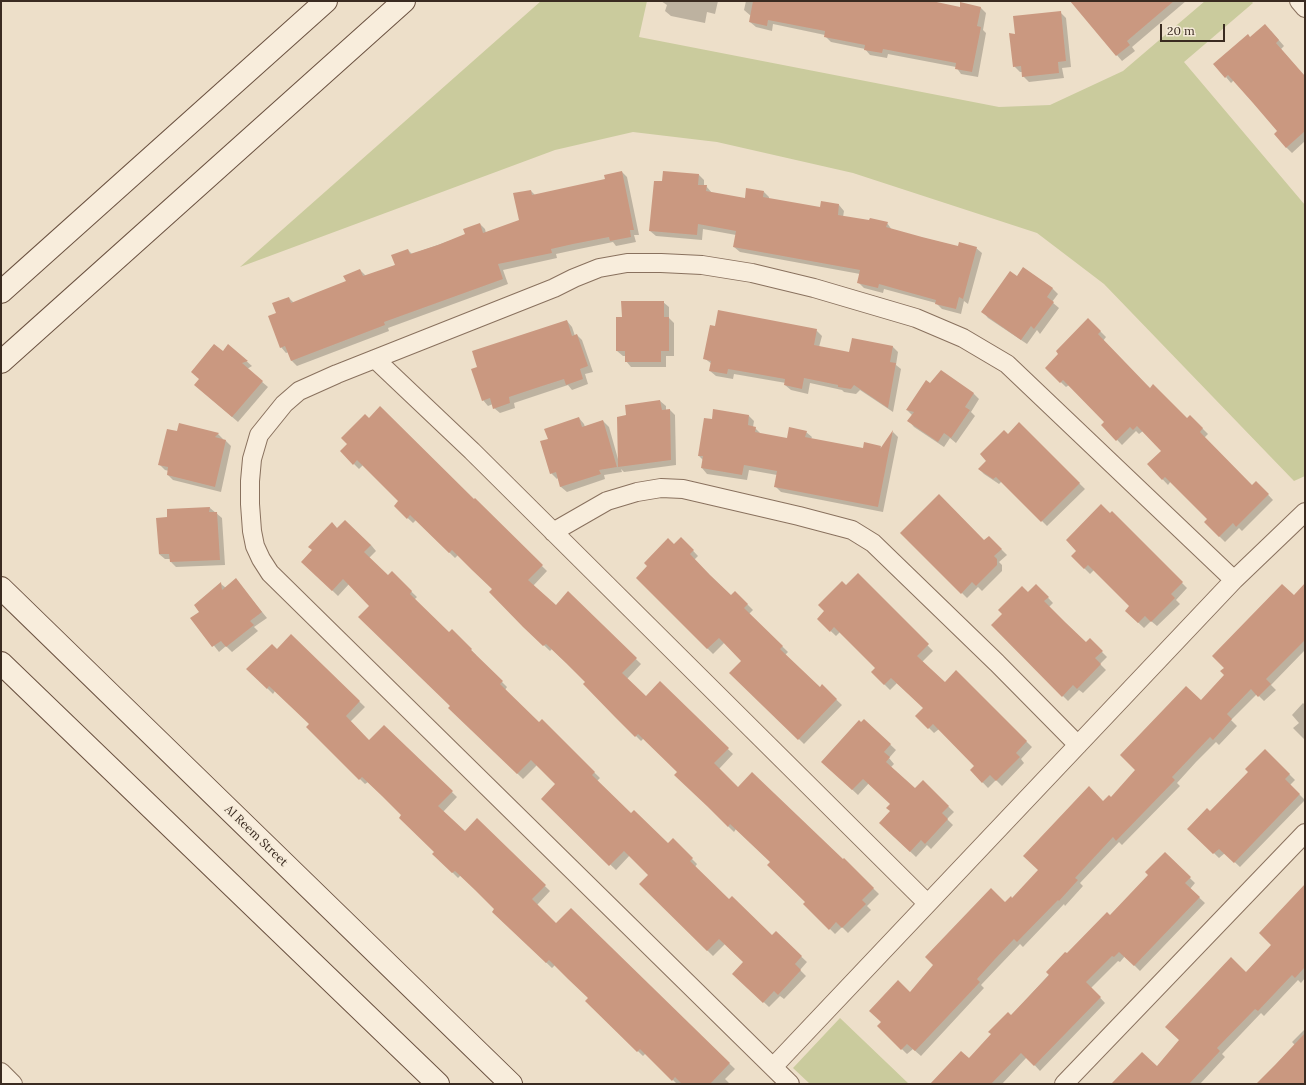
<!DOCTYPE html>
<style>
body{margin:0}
#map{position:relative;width:1306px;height:1085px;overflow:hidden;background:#eddfc9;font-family:Lora,serif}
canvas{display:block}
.frame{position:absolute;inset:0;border:2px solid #3a2b21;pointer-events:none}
.scale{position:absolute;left:1160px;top:24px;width:65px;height:18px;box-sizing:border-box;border:2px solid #3a2b21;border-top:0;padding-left:5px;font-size:12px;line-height:14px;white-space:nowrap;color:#3a2b21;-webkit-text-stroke:3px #f5ead8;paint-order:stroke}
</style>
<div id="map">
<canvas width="1306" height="1085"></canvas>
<div class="frame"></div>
<div class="scale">20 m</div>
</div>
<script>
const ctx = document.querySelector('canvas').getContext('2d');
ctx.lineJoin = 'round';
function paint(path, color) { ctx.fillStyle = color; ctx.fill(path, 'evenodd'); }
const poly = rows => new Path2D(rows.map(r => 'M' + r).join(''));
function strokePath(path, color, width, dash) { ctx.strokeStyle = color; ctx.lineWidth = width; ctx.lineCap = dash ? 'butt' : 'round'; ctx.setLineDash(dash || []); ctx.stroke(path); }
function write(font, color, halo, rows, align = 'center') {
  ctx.font = font + ' Lora,serif'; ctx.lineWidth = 3; ctx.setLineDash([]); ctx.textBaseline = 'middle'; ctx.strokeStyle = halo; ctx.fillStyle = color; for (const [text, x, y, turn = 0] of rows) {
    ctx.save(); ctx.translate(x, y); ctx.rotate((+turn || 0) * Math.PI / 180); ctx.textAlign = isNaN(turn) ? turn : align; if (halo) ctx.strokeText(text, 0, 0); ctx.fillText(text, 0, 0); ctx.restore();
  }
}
const green = poly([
 [541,1,647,1,639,37,999,107,1050,105,1123,71,1205,1,1251,1,1253,3,1184,62,1305,205,1305,476,1294,481,1104,284,1037,233,853,173,717,142,633,132,555,150,240,267],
 [840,1018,909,1084,810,1084,793,1068]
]);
const shadow = poly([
 [661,1,718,1,715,14,707,12,705,23,671,16,665,11,667,5],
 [746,1,926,1,961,8,981,8,986,13,983,30,986,33,978,77,961,74,956,67,888,54,887,58,870,55,865,49,831,42,825,36,825,35,773,24,772,31,756,27,750,22,751,16,744,10],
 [1081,1,1186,1,1132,47,1135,51,1122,61,1075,6],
 [1060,12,1066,18,1071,67,1062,68,1064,78,1029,82,1023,76,1023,72,1020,72,1014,66,1016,35],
 [1271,31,1284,46,1281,49,1305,77,1305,141,1292,153,1286,147,1278,131,1234,80,1231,83,1226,77,1251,38],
 [622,172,627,177,639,235,634,235,636,242,616,246,613,242,579,249,556,254,557,258,503,270,508,284,388,328,389,331,297,366,292,361,289,352,286,353,281,347,277,314,289,298,294,303,347,282,360,270,366,276,396,265,408,250,412,254,466,235,480,224,485,229,486,233,520,221,531,191,535,195,606,180],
 [699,175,704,180,704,186,706,186,712,193,745,199,764,192,769,197,769,199,821,208,839,205,844,211,843,217,887,223,892,230,959,247,976,248,982,253,968,304,964,301,961,314,942,309,936,303,884,289,883,293,864,288,858,282,860,274,740,252,734,247,736,235,703,229,702,240,656,236,650,231,663,183],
 [1023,268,1053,289,1058,294,1052,302,1059,308,1040,334,1037,330,1027,344,988,318,983,312,1018,277],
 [663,302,669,307,669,318,674,323,674,356,666,356,666,367,631,367,626,361,626,356,623,356,617,351,623,318],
 [1088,319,1106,337,1103,341,1150,389,1187,420,1190,416,1208,434,1204,438,1252,486,1256,482,1273,500,1242,531,1239,528,1225,542,1205,522,1208,519,1171,481,1168,485,1148,464,1162,451,1143,431,1139,434,1136,431,1122,445,1103,425,1106,422,1069,385,1066,387,1046,368,1060,354],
 [567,321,572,327,575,336,577,335,582,340,593,372,585,374,588,384,572,390,568,385,514,403,515,408,500,413,494,408,493,404,488,406,483,400,478,368],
 [816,330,822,336,819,347,850,353,853,340,893,347,898,352,896,365,901,369,893,412,860,390,856,394,844,392,842,390,810,383,808,394,791,390,785,385,786,383,734,374,733,379,716,376,710,371,712,364,704,358],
 [228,345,252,366,247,369,268,387,238,422,201,390,223,352],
 [941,372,974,394,979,399,971,412,975,416,956,443,950,438,944,447,914,427,909,421,913,416,907,410],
 [660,401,666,406,666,410,670,410,675,415,676,465,624,472,621,469,622,472,604,475,605,479,567,492,561,487,558,478,557,479,551,473,549,439,579,418,584,424,585,427,603,421,609,427,618,459,627,416],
 [749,416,754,421,753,427,755,428,761,434,788,439,806,432,812,437,811,439,863,449,880,447,882,448,893,432,898,437,883,512,781,492,775,486,777,475,749,470,747,480,707,474,702,468,703,460,699,456,713,420],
 [179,424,218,434,223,439,222,440,226,441,231,446,221,492,173,480,168,475,169,471,165,470,159,464,178,432],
 [1019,424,1085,489,1047,526,1002,481,999,484,984,474,979,469],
 [341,451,475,500,547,571,533,586,556,606,568,593,641,664,627,679,646,698,660,683,733,754,719,769,738,788,843,861,844,860,879,894,867,906,871,910,848,933,842,927,835,934,805,904,806,902,771,862,736,829,734,832,676,775,679,772,644,738,641,741,622,722,586,682,552,649,550,651,530,632,493,589,458,555,455,558,416,520,413,523,395,506,399,501,363,465,359,469],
 [210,508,222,518,225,565,176,567,171,562,170,559,165,559,159,554,168,518,168,510],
 [1112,513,1187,588,1176,600,1180,604,1157,626,1151,621,1144,628,1126,611,1131,606,1094,570,1090,574,1072,556],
 [337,529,371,545,376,551,369,558,388,577,392,573,417,597,414,600,449,634,471,650,476,655,476,656,507,687,505,690,539,723,561,740,600,778,597,781,631,815,668,845,673,840,697,864,695,867,729,900,772,937,776,933,807,962,800,970,806,976,784,999,780,996,769,1007,734,974,744,962,725,944,713,956,640,884,649,875,630,855,616,870,542,799,556,784,537,765,523,779,450,708,451,706,371,606,349,584,338,596,303,562],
 [902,533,984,542,989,537,1007,555,999,562,1002,565,1002,571,982,591,978,587,967,598],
 [681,538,698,556,694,560,731,596,735,592,753,610,749,614,788,652,785,655,820,689,822,686,842,705,804,744,731,673,743,661,725,642,713,654,637,578],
 [858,575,933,651,922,662,945,683,956,672,1032,747,1021,759,1024,763,1002,786,996,780,988,788,971,770,975,766,939,729,934,733,917,716,924,708,897,683,890,690,872,672,876,668,840,632,836,636,818,619],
 [236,580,267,618,254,627,258,631,232,652,226,646,219,652,192,618,200,612,195,605,221,584,226,588],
 [1036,585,1053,603,1049,607,1086,644,1090,640,1107,657,1100,664,1106,670,1083,693,1079,690,1068,701,992,625],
 [1294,597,1305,600,1305,650,1271,685,1276,690,1264,701,1257,694,1231,720,1237,726,1219,745,1216,742,1196,762,1177,783,1180,786,1122,845,1119,842,1080,883,1083,886,1065,906,1064,904,1023,947,1020,944,981,985,984,988,921,1056,913,1049,907,1054,878,1026,910,993,1005,903,1012,899,1103,802,1111,798,1201,702],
 [291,635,365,707,350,722,369,741,384,726,457,797,443,812,465,833,477,820,550,891,537,905,556,924,571,909,735,1069,725,1079,730,1084,677,1084,646,1053,643,1056,586,1001,589,998,555,965,552,968,493,912,496,909,461,875,458,878,434,854,435,852,403,815,368,782,365,784,307,727,310,724,275,691,273,694,248,669,277,650],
 [1303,703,1305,705,1305,740,1293,728,1299,723,1292,715],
 [864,720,896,750,889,758,894,764,891,767,916,790,923,782,954,812,947,819,953,825,931,849,927,845,916,857,886,829,891,811,891,804,869,783,858,795,828,767],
 [1265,750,1295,780,1290,785,1305,800,1240,867,1225,853,1219,858,1189,829,1210,813,1249,772],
 [1165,854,1195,883,1190,889,1205,903,1140,971,1125,956,1120,962,1118,961,1091,988,1105,1003,1040,1071,1027,1057,1002,1084,944,1084,1011,1016,1067,955,1110,916,1149,875],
 [1305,886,1305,978,1301,983,1298,980,1264,1016,1261,1013,1222,1054,1225,1057,1200,1084,1113,1084,1157,1068,1272,945],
 [1305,1029,1305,1084,1257,1084,1295,1045,1292,1042]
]);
const building = poly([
 [753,1,932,1,960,7,960,2,981,7,977,26,981,27,972,72,955,69,956,63,883,49,882,53,864,50,865,45,824,37,825,31,768,20,767,26,749,22],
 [1070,1,1174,1,1127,41,1130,45,1116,56],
 [1061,11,1066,61,1058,62,1059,73,1022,77,1021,66,1013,67,1009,33,1015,34,1013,16],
 [1265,24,1279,40,1276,43,1305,76,1305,131,1286,148,1274,134,1277,131,1253,103,1228,75,1225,78,1213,64,1248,34,1250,37],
 [622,171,634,230,630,230,631,237,610,241,609,237,573,244,551,249,552,253,498,264,503,279,384,322,385,325,291,361,285,346,280,348,268,316,276,313,272,303,289,297,291,303,318,292,346,281,343,276,360,269,363,276,395,265,391,255,408,249,410,254,438,245,465,234,463,229,480,223,483,233,519,220,513,193,531,190,532,195,605,179,604,175],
 [663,171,699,174,698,185,707,185,706,191,745,198,746,188,764,191,763,197,820,207,821,201,839,204,838,215,869,220,870,218,888,222,886,227,922,237,958,246,959,242,977,247,963,299,959,297,956,309,935,304,936,300,900,290,879,284,878,288,857,283,860,270,733,247,736,231,698,224,697,235,649,231,654,181,662,181],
 [1023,267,1053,288,1047,297,1054,302,1034,329,1031,326,1021,340,981,312,1010,271,1017,276],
 [621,301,664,301,664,317,669,317,669,351,661,351,661,362,625,362,625,351,616,351,616,317,622,317],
 [718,310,817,329,814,345,849,352,852,338,893,346,890,362,896,363,888,408,854,385,851,389,838,387,838,385,804,378,802,389,784,385,785,379,757,374,728,369,727,374,709,371,711,361,703,359,710,325,715,326],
 [1088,318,1101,331,1098,334,1150,388,1153,384,1187,418,1190,415,1203,428,1200,432,1252,485,1256,481,1269,494,1236,527,1233,523,1219,537,1204,522,1207,519,1165,477,1162,480,1147,464,1161,451,1137,426,1133,430,1130,427,1116,441,1101,425,1104,422,1063,380,1060,383,1045,368,1058,354,1056,351],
 [567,320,572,336,577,334,588,366,580,369,583,379,566,385,564,379,536,388,509,397,510,403,493,409,490,398,482,401,471,369,477,367,472,351],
 [214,344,223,351,228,344,248,361,242,363,263,381,232,417,194,385,199,379,191,372],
 [941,370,974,393,965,407,970,410,951,438,944,433,938,442,907,421,914,412,906,410,926,380,930,383],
 [660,400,662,410,670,409,671,460,618,467,617,417,626,415,625,405],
 [380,406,474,499,475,498,543,565,528,580,556,605,568,591,637,658,622,673,646,696,660,681,729,748,714,763,738,787,752,772,843,859,844,858,874,888,862,900,866,904,842,928,836,922,829,930,803,904,805,902,767,865,770,862,730,824,728,827,708,807,674,775,677,772,638,734,635,737,615,717,583,684,585,682,566,663,546,644,543,646,523,627,489,592,492,589,472,570,452,550,449,553,410,515,407,519,394,506,398,501,357,460,353,465,340,451,347,444,341,438,365,414,369,418],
 [713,409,749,415,748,425,756,427,755,432,787,438,789,427,807,431,805,437,863,448,864,442,881,446,880,449,893,430,878,507,774,487,777,471,744,465,742,475,701,468,703,456,698,456,704,418,712,419],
 [579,417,582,427,603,420,617,467,599,470,601,474,560,487,556,472,550,474,540,441,548,439,544,429],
 [1019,422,1080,483,1041,522,996,477,993,479,978,469,986,461,980,454,1004,430,1008,434],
 [179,423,219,433,215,437,226,440,215,487,167,475,168,467,158,465,167,429,177,431],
 [939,494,984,540,989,536,1002,549,994,556,997,559,997,565,976,586,972,582,961,594,900,533],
 [1101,504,1110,513,1112,511,1183,582,1171,594,1175,598,1151,622,1145,616,1138,623,1125,611,1129,606,1088,565,1084,569,1071,556,1076,551,1066,540],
 [210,507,209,512,217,512,220,560,170,562,169,554,159,554,156,518,167,517,167,509],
 [345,520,371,545,364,552,388,575,392,571,412,591,410,594,449,632,452,629,472,649,471,650,503,681,500,684,539,722,542,719,595,772,592,775,631,813,634,810,668,843,673,838,693,858,690,861,729,899,732,896,772,935,776,931,802,956,795,964,801,970,778,995,774,991,763,1003,732,974,743,962,719,939,707,951,639,884,648,875,624,851,609,866,541,799,555,784,531,760,517,774,448,708,450,706,358,617,369,606,343,579,332,591,301,562,312,550,308,547,332,522,337,528],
 [681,537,694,550,690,554,710,575,731,595,735,591,748,604,744,608,783,646,780,649,820,687,822,684,837,699,798,740,729,673,741,661,719,638,707,649,636,578,647,566,644,563,668,538,674,544],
 [858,573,929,644,917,656,945,682,956,670,1027,741,1016,753,1020,757,996,781,990,775,982,783,970,770,974,766,933,724,928,729,915,716,923,708,891,678,884,685,871,672,875,668,834,627,830,632,817,619,824,611,818,605,842,581,846,585],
 [236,578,262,612,250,621,254,625,226,647,221,641,212,647,190,618,199,612,194,605,221,582,222,590],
 [1305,583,1305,640,1266,679,1271,684,1258,697,1251,689,1227,714,1232,719,1213,740,1210,737,1172,777,1175,780,1116,841,1113,837,1075,878,1078,880,1059,901,1058,900,1017,942,1014,939,995,959,977,979,980,982,915,1051,907,1044,901,1050,877,1026,881,1022,869,1011,898,980,910,992,933,965,925,957,991,888,1005,902,1011,896,1012,898,1038,870,1023,856,1089,786,1103,801,1109,795,1111,797,1135,770,1120,755,1186,686,1201,700,1224,675,1220,671,1224,668,1212,656,1282,584,1294,595],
 [1036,584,1049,597,1044,601,1065,622,1086,642,1090,638,1103,651,1095,658,1101,664,1077,689,1073,685,1062,697,991,625,1002,614,998,610,1022,586,1028,592],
 [291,634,360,701,346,716,369,740,384,725,453,791,438,806,465,831,477,818,546,885,532,899,556,923,571,908,730,1063,710,1084,682,1084,675,1077,672,1081,640,1049,637,1052,585,1001,588,998,568,979,549,960,546,963,492,912,494,909,475,890,455,871,452,873,432,854,434,852,399,818,401,815,382,796,362,777,359,780,306,727,309,724,269,686,267,689,246,669,272,644,277,649],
 [864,719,891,744,884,752,890,757,886,762,915,788,923,780,949,806,942,813,948,819,925,844,921,840,910,852,879,823,890,811,886,808,890,804,863,779,852,790,821,762,859,720,861,722],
 [1265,749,1290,774,1285,779,1300,794,1234,863,1219,849,1213,854,1187,829,1207,808,1210,811,1248,772,1245,769],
 [1165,852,1191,877,1185,883,1200,897,1134,966,1119,952,1114,957,1112,956,1086,982,1101,997,1034,1066,1021,1053,991,1084,930,1084,961,1051,969,1058,991,1034,988,1032,1008,1012,1011,1015,1049,975,1046,972,1065,952,1067,953,1107,912,1110,915,1148,875,1145,872],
 [1305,884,1305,967,1295,978,1292,975,1258,1011,1255,1009,1217,1048,1220,1051,1189,1084,1111,1084,1142,1052,1157,1066,1179,1040,1165,1027,1231,957,1246,972,1271,945,1259,933],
 [1305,1033,1305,1084,1256,1084,1275,1065]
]);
const street = poly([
 [1299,1,1305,8],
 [375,359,472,451,927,903],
 [553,532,607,501,637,492,661,488,683,489,799,516,852,530,873,543,997,663,1078,745],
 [773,1067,1234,580,1305,512],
 [1,1072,13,1084],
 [790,1084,270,573,261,559,255,546,252,531,250,504,250,481,252,459,259,435,284,404,299,391,337,374,554,288,574,278,599,268,627,263,661,263,702,265,752,273,814,288,916,318,963,338,1007,364,1234,580],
 [1064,1084,1305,833]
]);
const secondary = poly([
 [1,292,326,1],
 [1,362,404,1],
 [1,588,511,1084],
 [1,663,438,1084]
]);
const streetNames = [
 ["Al Reem Street",256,836,44]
];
paint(green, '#cacb9d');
paint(shadow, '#0003');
paint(building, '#ca9880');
strokePath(street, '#89715e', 20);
strokePath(secondary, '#6b5241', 24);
strokePath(street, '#f8eddc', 18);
strokePath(secondary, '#f8eddc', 22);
write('12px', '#3a2b21', '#f5ead8', streetNames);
</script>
